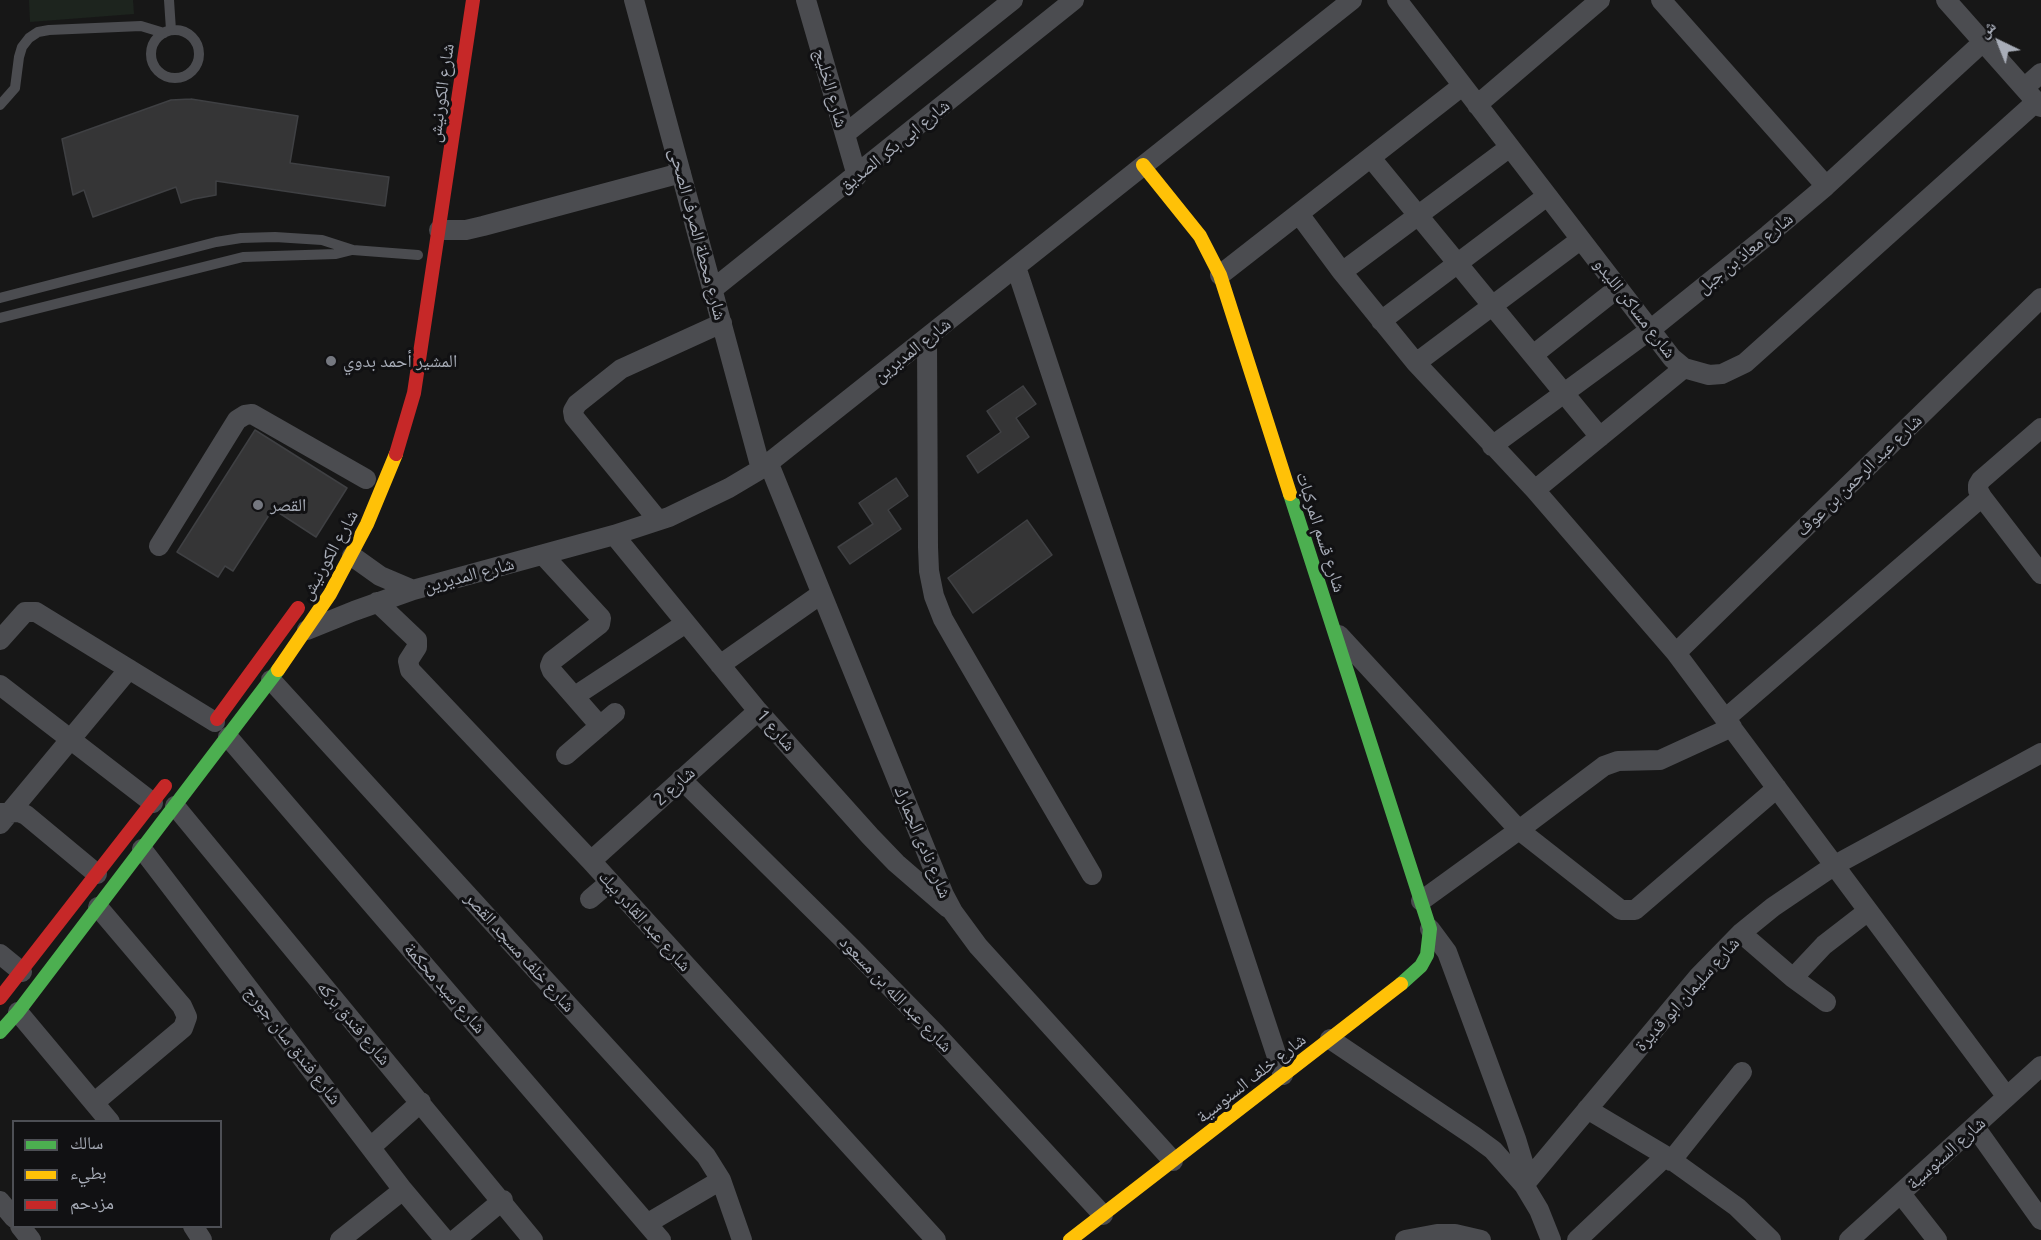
<!DOCTYPE html>
<meta charset="utf-8">
<style>
body{margin:0}
#map{position:relative;width:2041px;height:1240px;overflow:hidden;background:#171717;font-family:Ubuntu,"Noto Naskh Arabic",sans-serif}
canvas{display:block}
.legend{position:absolute;left:12px;top:1120px;width:210px;height:108px;box-sizing:border-box;background:#111113;border:2px solid #4d4f55;margin:0;padding:8px 10px;list-style:none;font-size:18px;color:#a8adb8}
.legend li{display:flex;align-items:center;gap:12px;height:30px}
.legend b{width:30px;border:2px solid #4d4f55}
.north{position:absolute;left:1969px;top:12px;width:60px;height:60px;-webkit-text-stroke:4px #111113;paint-order:stroke;rotate:317deg;font-size:16px;font-weight:700;line-height:24px;text-align:center;color:#a8adb8}
.north::after{content:'';display:block;margin:auto;width:21px;height:27px;background:#a8adb8;clip-path:polygon(50% 0,100% 100%,50% 72%,0 100%)}
</style>
<div id="map">
<canvas width="2041" height="1240"></canvas>
<ul class="legend">
<li><b style="height:8px;background:#4caf50"></b>سالك</li>
<li><b style="height:8px;background:#ffc107"></b>بطيء</li>
<li><b style="height:8px;background:#c62828"></b>مزدحم</li>
</ul>
<div class="north">ش</div>
</div>
<script>
const ctx = document.querySelector('canvas').getContext('2d');
ctx.lineJoin = 'round';
function paint(path, color) { ctx.fillStyle = color; ctx.fill(path, 'evenodd'); }
const poly = rows => new Path2D(rows.map(r => 'M' + r).join(''));
function strokePath(path, color, width, dash) { ctx.strokeStyle = color; ctx.lineWidth = width; ctx.lineCap = dash ? 'butt' : 'round'; ctx.setLineDash(dash || []); ctx.stroke(path); }
function write(font, color, halo, rows, align = 'center') {
  ctx.font = font + ' Ubuntu,"Noto Naskh Arabic",sans-serif'; ctx.lineWidth = 6; ctx.setLineDash([]); ctx.textBaseline = 'middle'; ctx.strokeStyle = halo; ctx.fillStyle = color; for (const [text, x, y, turn = 0] of rows) {
    ctx.save(); ctx.translate(x, y); ctx.rotate((+turn || 0) * Math.PI / 180); ctx.textAlign = isNaN(turn) ? turn : align; if (halo) ctx.strokeText(text, 0, 0); ctx.fillText(text, 0, 0); ctx.restore();
  }
}
const green = poly([
 [29,0,133,0,134,14,30,22]
]);
const building = poly([
 [191,99,298,116,290,163,389,177,385,206,216,181,216,195,194,199,181,203,176,187,93,217,84,190,73,195,62,139,171,100,191,99],
 [1023,386,1036,404,1016,418,1029,437,978,473,967,456,1001,432,987,411,1023,386],
 [255,430,347,488,316,537,273,509,233,571,225,566,218,577,177,552,255,430],
 [896,478,908,496,888,510,901,529,850,564,838,547,873,524,859,503,896,478],
 [1027,520,1052,555,973,613,948,578,1027,520]
]);
const lane = poly([
 [169,0,171,30],
 '151 54a24 24 0 1 1 48 0a24 24 0 1 1-48 0Z',
 [0,105,15,88,19,57,22,47,29,38,38,32,49,30,141,26,164,33],
 [0,298,216,242,241,238,275,237,322,240,353,250,418,255],
 [0,318,243,257,336,254,352,250]
]);
const street = poly([
 [634,0,761,469],
 [806,0,857,176],
 [1397,0,1672,358,1684,368,1709,375,1722,374,1745,363,2036,102],
 [1661,0,1826,186],
 [1946,0,2041,107],
 [2024,88,2041,73],
 [1477,105,1600,0],
 [845,134,1013,0],
 [1371,158,1600,437],
 [1299,214,1342,272,1416,363,1535,490,1676,653,2007,1097],
 [439,230,466,230,483,226,681,173],
 [1016,267,1283,1075],
 [1342,272,1510,147],
 [1220,275,1462,86],
 [713,289,1074,0],
 [1381,321,1547,196],
 [927,339,928,547,929,571,934,596,943,619,955,640,1092,875],
 [1533,355,1618,288],
 [1416,363,1580,240],
 [2041,428,1981,480,1978,485,1978,490,1982,497,2041,574],
 [1492,446,1650,330,1768,235,1826,186,1983,42],
 [769,464,944,895,953,912,978,946,1173,1161],
 [1535,490,1684,368],
 [658,520,574,417,573,411,577,404,621,369,722,323],
 [614,535,758,711,870,836,896,863,948,908],
 [159,546,237,420,245,415,252,414,366,479],
 [543,555,601,618,600,624,552,661,550,666,552,671,600,726],
 [352,556,380,576,413,590],
 [377,602,417,640,417,647,408,661,410,670,591,861,936,1240],
 [307,630,354,611,413,590,614,535,669,517,729,488,761,469,1352,0],
 [1339,635,1519,830,1621,910,1635,910,1777,788],
 [0,640,25,612,36,612,215,722],
 [1676,653,2041,298],
 [720,665,821,594],
 [271,680,706,1156,721,1180,742,1240],
 [0,685,153,803],
 [575,696,686,623],
 [1725,719,1982,497],
 [228,737,661,1240],
 [566,755,615,713],
 [681,779,852,948,936,1034,1103,1215],
 [175,806,533,1240],
 [0,813,19,812,26,815,97,874],
 [0,824,129,669],
 [142,849,403,1190,445,1240],
 [591,861,758,711],
 [590,899,610,882],
 [1421,901,1519,830,1604,766,1618,761,1660,760,1732,727],
 [1430,929,1447,952,1516,1139,1523,1162,1524,1185],
 [1741,933,1793,978,1826,1002],
 [0,954,22,972],
 [1793,978,1824,945,1868,911],
 [18,1012,110,1122],
 [1330,1039,1474,1136,1493,1150,1524,1185,1539,1210,1551,1240],
 [95,1102,183,1028,187,1017,182,1006,98,907],
 [1587,1109,1666,1156,1737,1207,1771,1240],
 [1975,1127,2041,1220],
 [371,1147,421,1102],
 [1671,1161,1742,1072],
 [1524,1185,1699,976,1741,933,1773,907,1835,865,2041,753],
 [1901,1194,1937,1240],
 [0,1201,14,1218],
 [648,1223,721,1180],
 [20,1226,31,1240],
 [193,1226,202,1240],
 [340,1240,403,1190],
 [455,1240,503,1200],
 [1405,1240,1437,1234,1455,1234,1481,1240],
 [1577,1240,1666,1156],
 [1849,1240,2041,1066]
]);
const fast = poly([
 [1290,494,1430,929,1427,955,1421,966,1401,984],
 [0,1032,18,1012,278,670]
]);
const slow = poly([
 [1143,165,1200,236,1220,275,1290,494],
 [278,670,330,594,367,524,396,454],
 [1070,1240,1401,984]
]);
const jam = poly([
 [396,454,414,393,473,0],
 [217,719,298,608],
 [0,998,165,786]
]);
const markers = [
 [331,361,6,"#757880"],
 [258,505,6,"#757880"]
];
const streetNames = [
 ["شارع الخليج",831,88,74],
 ["شارع الكورنيش",441,93,-82],
 ["شارع ابى بكر الصديق",894,146,-39],
 ["شارع محطة الصرف الصحى",698,234,75],
 ["شارع معاذ بن جبل",1745,253,-39],
 ["شارع مساكن الليدو",1635,308,52],
 ["شارع المديرين",912,350,-38],
 ["شارع عبد الرحمن بن عوف",1859,475,-44],
 ["شارع قسم المركبات",1321,532,72],
 ["شارع الكورنيش",329,555,-61],
 ["شارع المديرين",469,575,-15],
 ["شارع 1",776,730,49],
 ["شارع 2",674,786,-42],
 ["شارع نادى الجمارك",923,842,67],
 ["شارع عبد القادر بيك",645,921,48],
 ["شارع خلف مسجد القصر",520,952,48],
 ["شارع سيد محكمة",445,988,49],
 ["شارع عبد الله بن مسعود",896,994,46],
 ["شارع سليمان ابو قديرة",1687,994,-48],
 ["شارع فندق بركه",354,1023,50],
 ["شارع فندق سان جورج",293,1045,52],
 ["شارع خلف السنوسية",1251,1078,-38],
 ["شارع السنوسية",1946,1153,-42]
];
const poiNames = [
 ["المشير أحمد بدوي",343,361],
 ["القصر",270,505]
];
paint(green, '#1d241e');
paint(building, '#353536');
strokePath(building, '#3f4043', 1.5);
strokePath(lane, '#4b4c50', 10);
strokePath(street, '#4b4c50', 20);
strokePath(fast, '#4caf50', 14);
strokePath(slow, '#ffc107', 14);
strokePath(jam, '#c62828', 14);
for (const [x, y, r, color] of markers) { const dot = new Path2D(); dot.arc(x, y, r, 0, 2 * Math.PI); ctx.fillStyle = color; ctx.fill(dot); strokePath(dot, '#111113', 2); }
write('18px', '#a8adb8', '#111113', streetNames);
write('18px', '#a8adb8', '#111113', poiNames, 'left');
</script>
